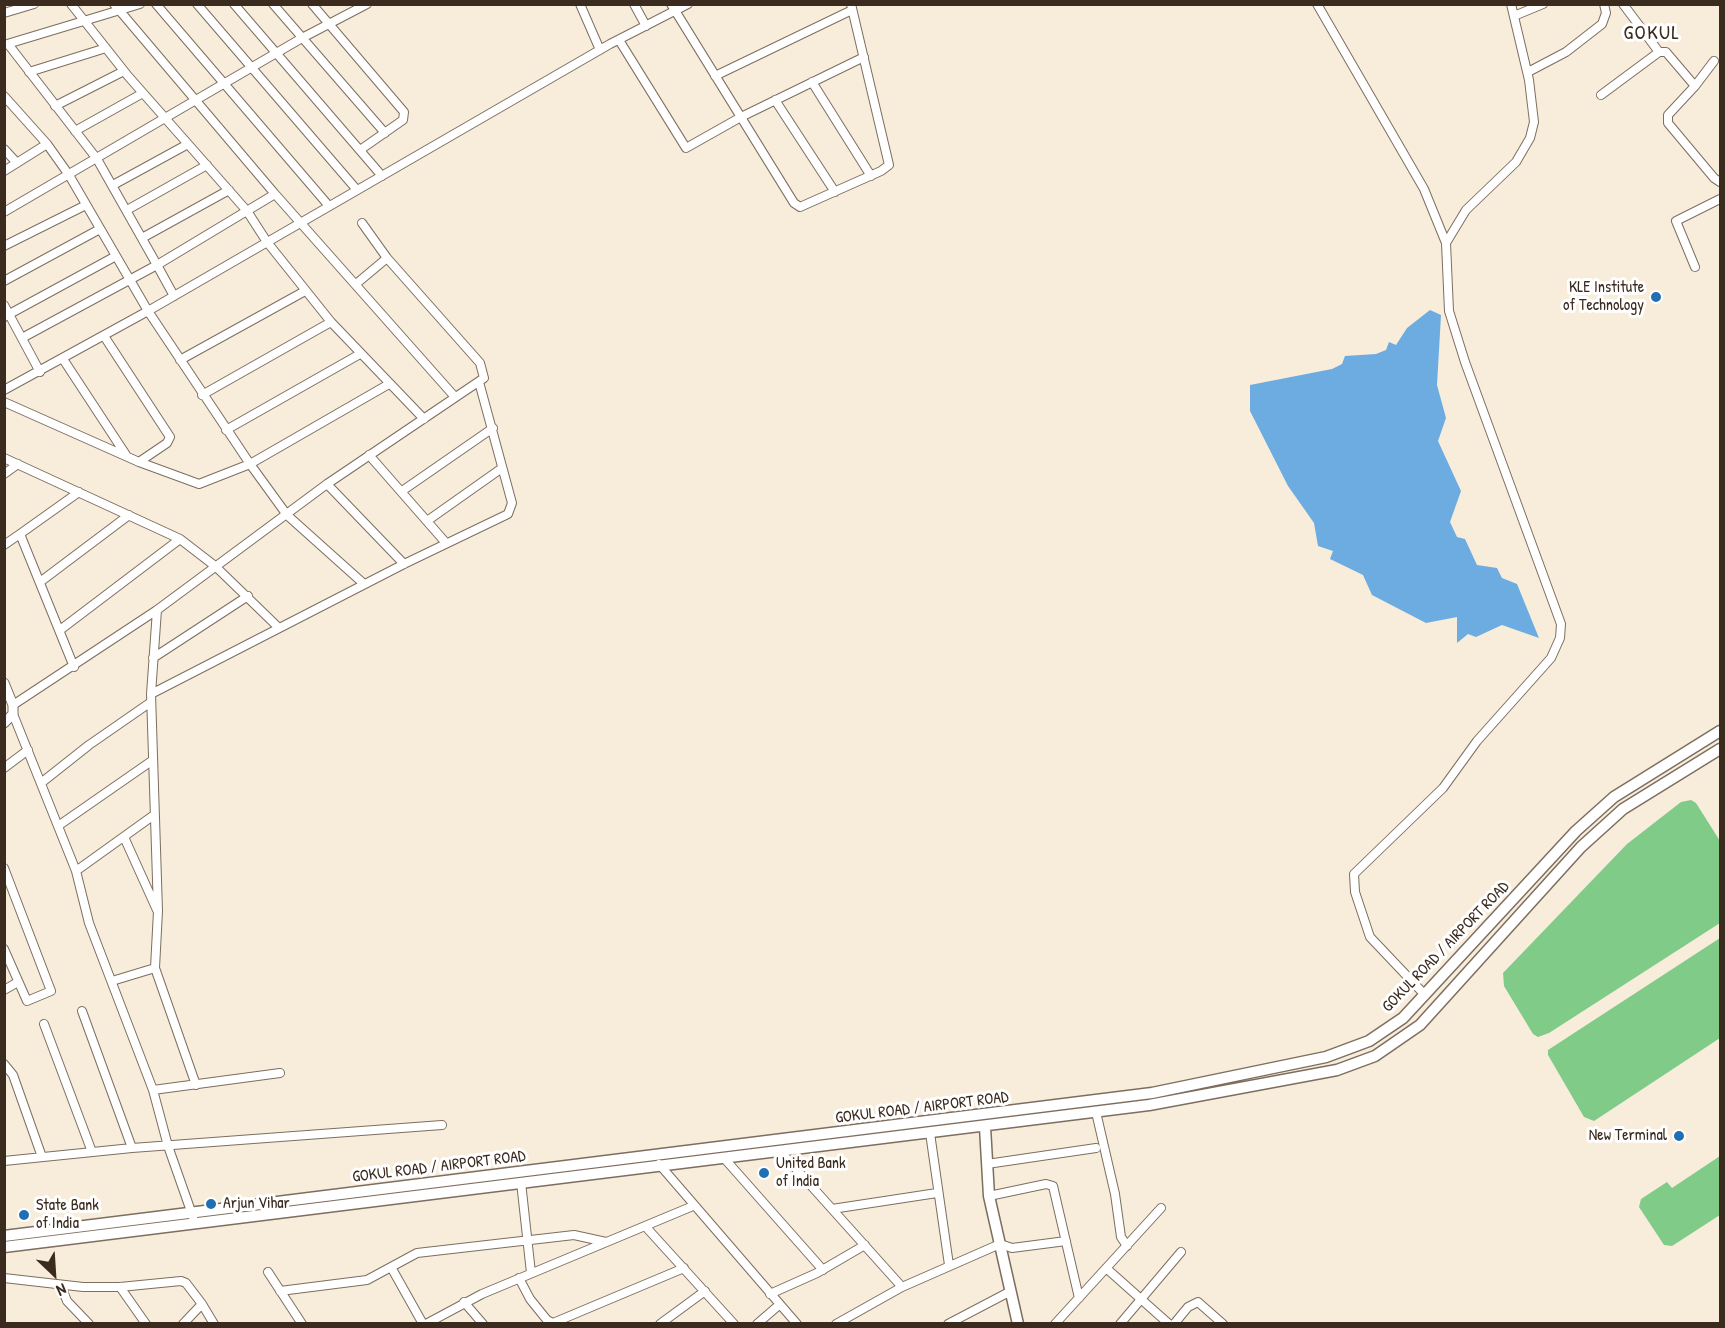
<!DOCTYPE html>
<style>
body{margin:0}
#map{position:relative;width:1725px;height:1328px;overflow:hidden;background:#f8ecdb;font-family:"Patrick Hand",sans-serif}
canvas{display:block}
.frame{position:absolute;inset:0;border:6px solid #3b2a1e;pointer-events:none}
.north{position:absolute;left:24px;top:1244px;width:60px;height:60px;-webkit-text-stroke:4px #fff;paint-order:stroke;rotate:155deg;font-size:16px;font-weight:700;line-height:24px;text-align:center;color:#3b2a1e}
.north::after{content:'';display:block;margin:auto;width:21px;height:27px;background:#3b2a1e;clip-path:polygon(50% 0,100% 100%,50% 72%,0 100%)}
</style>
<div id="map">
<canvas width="1725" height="1328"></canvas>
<div class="frame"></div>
<div class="north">N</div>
</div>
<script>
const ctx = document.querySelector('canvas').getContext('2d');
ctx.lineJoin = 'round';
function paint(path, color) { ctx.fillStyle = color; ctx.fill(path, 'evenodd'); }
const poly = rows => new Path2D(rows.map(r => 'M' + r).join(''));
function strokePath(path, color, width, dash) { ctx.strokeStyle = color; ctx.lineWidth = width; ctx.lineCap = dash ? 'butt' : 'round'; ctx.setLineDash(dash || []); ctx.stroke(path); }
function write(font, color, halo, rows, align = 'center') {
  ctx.font = font + ' "Patrick Hand",sans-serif'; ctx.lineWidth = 6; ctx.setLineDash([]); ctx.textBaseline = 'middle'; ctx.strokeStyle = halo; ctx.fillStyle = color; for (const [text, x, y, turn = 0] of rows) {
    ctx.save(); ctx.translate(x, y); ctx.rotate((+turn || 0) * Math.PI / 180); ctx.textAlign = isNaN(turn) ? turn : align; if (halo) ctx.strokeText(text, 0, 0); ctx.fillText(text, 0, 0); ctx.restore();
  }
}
const green = poly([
 [1691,800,1696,803,1720,841,1720,923,1549,1033,1538,1037,1533,1034,1504,986,1503,973,1627,844,1681,802],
 [1720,938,1720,1038,1594,1121,1584,1117,1548,1055,1548,1050],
 [1720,1156,1720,1215,1672,1246,1664,1245,1639,1207,1641,1199,1667,1182,1672,1188]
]);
const water = poly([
 [1430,310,1441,315,1437,385,1446,418,1438,441,1461,491,1450,522,1457,537,1465,539,1477,565,1497,568,1502,578,1517,584,1539,638,1502,625,1476,637,1468,634,1457,643,1457,617,1426,623,1372,595,1363,575,1330,559,1333,551,1318,546,1314,523,1288,486,1250,411,1250,385,1332,369,1342,364,1345,356,1376,354,1386,350,1389,342,1396,345,1407,328]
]);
const minor = poly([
 [71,4,128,76,247,211,267,242,331,322,424,419],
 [114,4,275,194,455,397],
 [156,4,329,206],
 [197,4,357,190],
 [234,4,382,176],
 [273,4,385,133],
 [312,4,404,112,403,120,360,150],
 [580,4,600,50],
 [634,4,646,26],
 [671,4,794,203,800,207,881,171,889,165,851,4],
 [1317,4,1424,189,1446,243,1449,311,1465,362,1561,624,1560,638,1551,658,1477,741,1443,788,1354,874,1355,892,1370,937,1425,995],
 [1623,4,1659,52,1666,52,1695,86,1668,115,1668,123,1714,178,1720,182],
 [4,13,34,4],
 [1514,16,1543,4],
 [619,40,686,148,741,117,864,57],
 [8,44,97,159,157,265,22,338],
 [4,45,140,4],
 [29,72,106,48],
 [1528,72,1566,52,1602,24,1606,13,1604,4],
 [715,76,852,10],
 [812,82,871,176],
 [1695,86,1714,61],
 [1601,95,1659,52],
 [4,96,47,144,69,175,148,311,250,464,287,515,364,584],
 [775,100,835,192],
 [55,106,124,71],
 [75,131,143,93],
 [4,149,17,163],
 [4,171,47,144],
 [113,185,188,144],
 [127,210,207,165],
 [4,212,302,38,367,4],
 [142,238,229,190],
 [1446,243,1466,210,1516,162,1530,138,1534,122,1529,80,1511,4],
 [4,246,86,205],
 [1695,267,1676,221,1720,199],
 [4,281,100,229],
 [356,284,387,258],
 [174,296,157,265,275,194],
 [4,305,40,372],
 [4,317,116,256],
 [104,336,170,437,167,443,139,462],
 [63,359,126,455],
 [180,360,305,291],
 [4,390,148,311,610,44,688,4],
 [202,395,331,322],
 [4,402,139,462,199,484,250,464,389,384],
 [226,430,360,354],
 [369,455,446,543],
 [4,458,180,539,215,566,279,628],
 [4,474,18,464],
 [327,484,404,564],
 [402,491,493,428],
 [427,521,502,468],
 [20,534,79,492],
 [4,545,20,534,74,667],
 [40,582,129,515],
 [157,610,151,694,158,911,155,968,196,1085],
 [60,630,180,539],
 [153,658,248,596],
 [151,694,404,564,508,514,512,503,479,382],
 [13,705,157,610,327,484,484,378,480,363,387,258,362,223],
 [13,714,76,871,89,923,153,1090,168,1146,193,1217],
 [4,768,28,750],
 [41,783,89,745,151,702],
 [58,826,153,760],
 [124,837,157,910],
 [4,868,51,991,27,1001,4,949],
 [76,871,154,815],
 [112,981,155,968],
 [4,990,18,982],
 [82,1011,132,1148],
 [44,1024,92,1152],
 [4,1064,13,1075,42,1157],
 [153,1090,280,1073],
 [1096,1112,1115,1194,1121,1237,1127,1246],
 [930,1133,949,1265],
 [780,1151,902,1287],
 [724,1158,823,1270],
 [4,1161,132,1148,442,1125],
 [659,1164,797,1324],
 [987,1164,1096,1148],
 [521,1182,531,1273],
 [989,1196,1046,1184,1053,1186,1079,1298],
 [832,1209,937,1193],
 [645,1226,734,1324],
 [391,1267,423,1324],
 [1106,1268,1169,1324],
 [268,1272,302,1324],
 [4,1278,83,1287,120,1287,181,1281,186,1283,202,1304,214,1324],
 [519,1278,530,1299,547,1320,553,1323,684,1268],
 [61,1286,67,1301,89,1324],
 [120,1287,146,1324],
 [280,1291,367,1280,417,1253,574,1235,606,1242],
 [770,1294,817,1273,865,1245],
 [464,1302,483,1324],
 [183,1324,202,1304],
 [426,1324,482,1294,693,1206],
 [660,1324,705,1291],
 [757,1324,779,1305],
 [836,1324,902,1287,1000,1244,1012,1248,1066,1241],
 [948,1324,1011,1291],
 [1055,1324,1161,1208],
 [1120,1324,1181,1252],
 [1174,1324,1188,1307,1198,1302,1223,1324]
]);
const tertiary = poly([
 [4,683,13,705,13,714,4,723]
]);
const secondary = poly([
 [985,1127,989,1196,1018,1324],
 [4,1236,1152,1093,1326,1057,1369,1041,1403,1018,1576,831,1614,797,1720,731],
 [4,1247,1149,1105,1337,1070,1375,1056,1420,1025,1581,847,1623,809,1720,749]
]);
const markers = [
 [1656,297,6,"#1f6fb2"],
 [1679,1136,6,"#1f6fb2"],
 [764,1173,6,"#1f6fb2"],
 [211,1204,6,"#1f6fb2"],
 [24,1215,6,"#1f6fb2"]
];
const poiNames = [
 ["KLE Institute",1644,288,"right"],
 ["of Technology",1644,306,"right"],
 ["New Terminal",1667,1136,"right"],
 ["United Bank",776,1164],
 ["of India",776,1182],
 ["Arjun Vihar",223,1204],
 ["State Bank",36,1206],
 ["of India",36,1224]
];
const streetNames = [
 ["GOKUL ROAD / AIRPORT ROAD",1446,947,-46],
 ["GOKUL ROAD / AIRPORT ROAD",922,1108,-7],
 ["GOKUL ROAD / AIRPORT ROAD",439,1167,-7]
];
const quarterNames = [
 ["GOKUL",1652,34]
];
paint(green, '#80cb88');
paint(water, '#6dace0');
strokePath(minor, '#7d6e60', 10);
strokePath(tertiary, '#7d6e60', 11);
strokePath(secondary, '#7d6e60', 13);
strokePath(minor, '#fff', 8);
strokePath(tertiary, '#fff', 9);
strokePath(secondary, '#fff', 10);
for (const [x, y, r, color] of markers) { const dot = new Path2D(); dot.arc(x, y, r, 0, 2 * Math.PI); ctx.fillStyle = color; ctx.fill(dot); strokePath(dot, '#fff', 2); }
write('16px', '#3b2a1e', '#fff', poiNames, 'left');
write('16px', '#3b2a1e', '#fff', streetNames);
ctx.letterSpacing = '1.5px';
write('20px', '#3b2a1e', '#fff', quarterNames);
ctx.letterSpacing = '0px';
</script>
